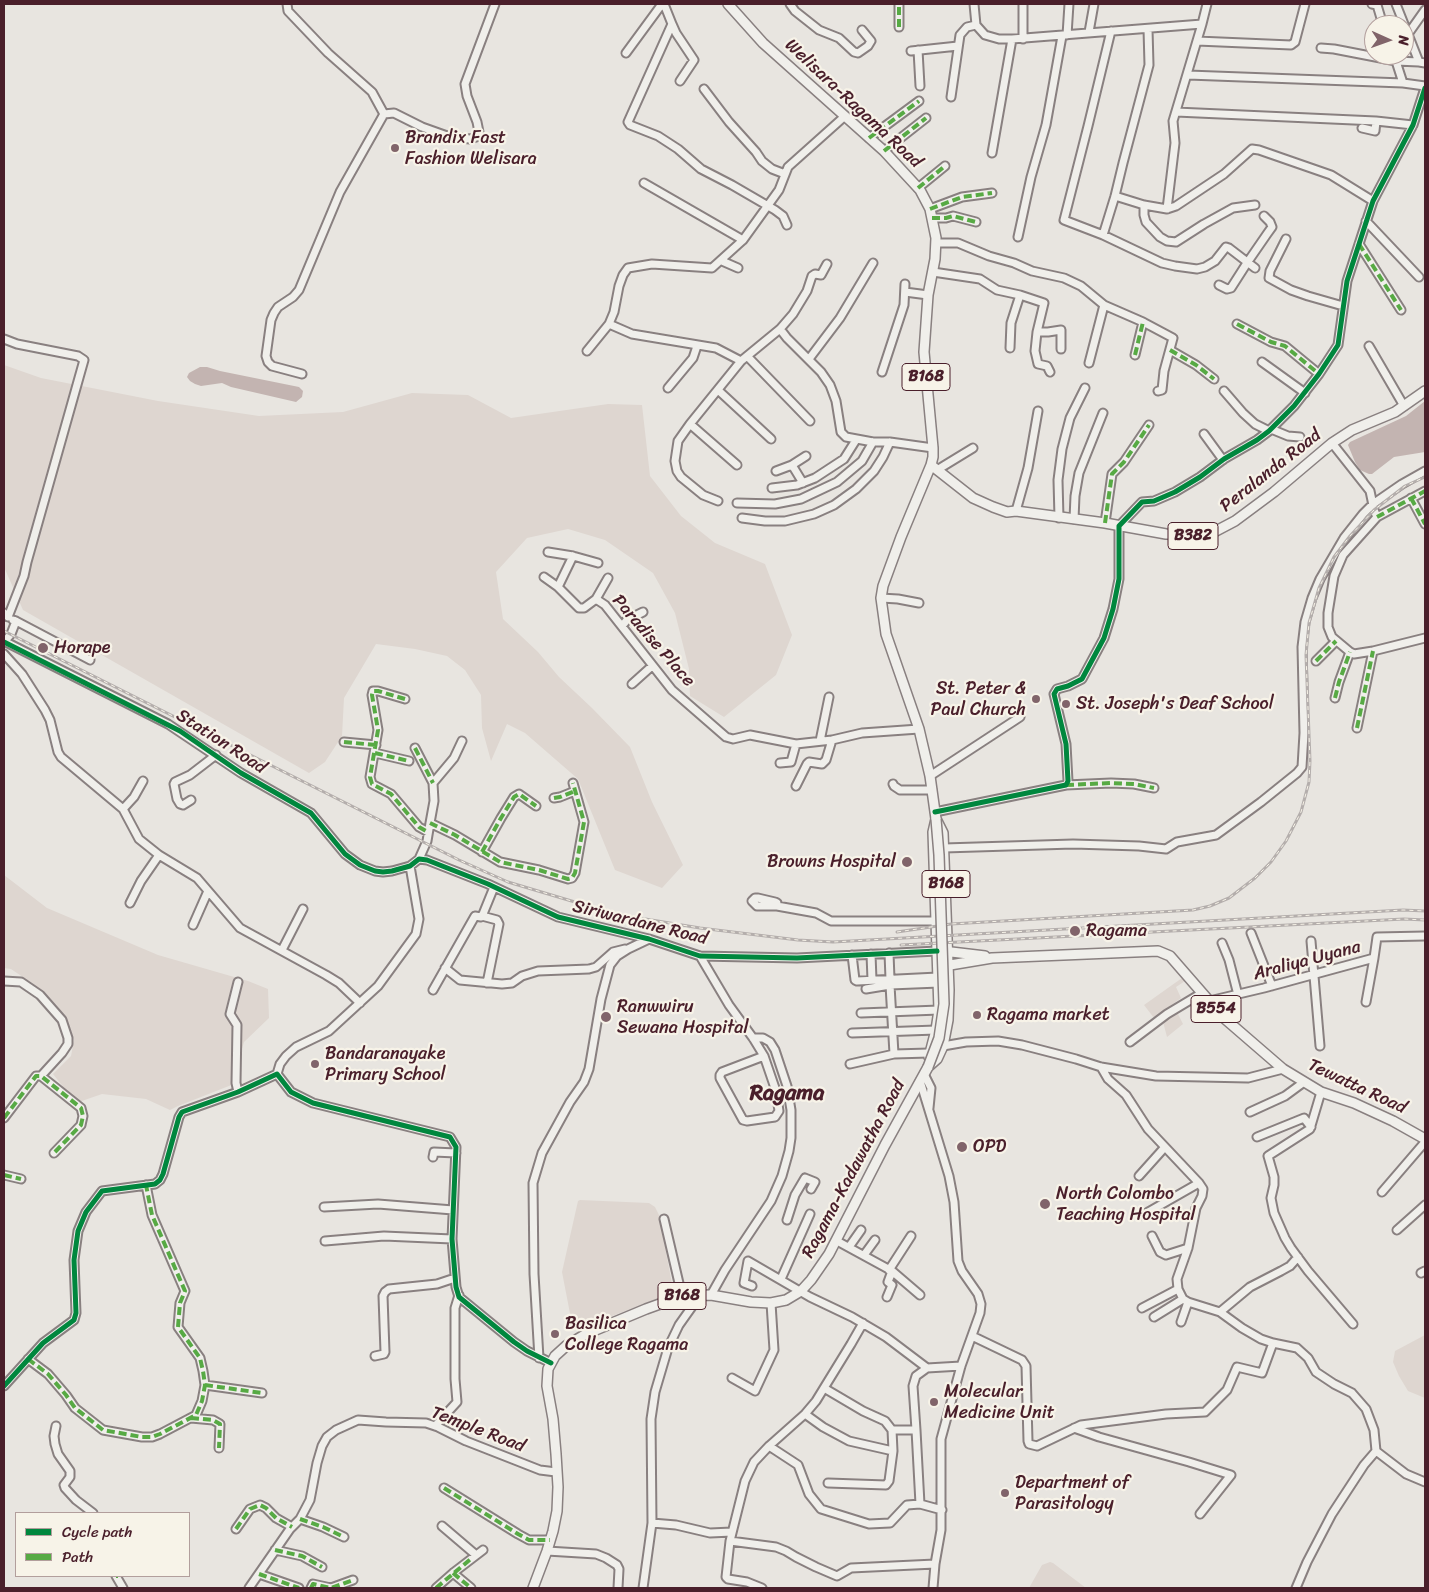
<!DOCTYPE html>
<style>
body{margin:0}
#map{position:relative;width:1429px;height:1592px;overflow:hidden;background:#e8e5e0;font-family:Sriracha,sans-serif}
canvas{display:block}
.frame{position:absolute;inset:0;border:5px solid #4a1f2b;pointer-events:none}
.legend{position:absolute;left:15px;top:1512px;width:175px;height:65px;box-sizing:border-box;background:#f7f3e8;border:1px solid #b29e9c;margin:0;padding:6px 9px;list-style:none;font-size:15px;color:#4a1f2b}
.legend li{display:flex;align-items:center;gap:10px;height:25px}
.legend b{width:25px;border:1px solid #b29e9c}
.north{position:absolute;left:1364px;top:15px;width:50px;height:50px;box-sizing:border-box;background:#f7f3e8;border:1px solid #b29e9c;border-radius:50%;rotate:92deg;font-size:14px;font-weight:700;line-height:20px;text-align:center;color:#4a1f2b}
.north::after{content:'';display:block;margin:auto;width:18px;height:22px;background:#81646a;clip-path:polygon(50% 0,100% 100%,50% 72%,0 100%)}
</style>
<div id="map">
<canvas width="1429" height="1592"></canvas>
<div class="frame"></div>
<ul class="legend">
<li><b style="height:6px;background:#00873e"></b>Cycle path</li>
<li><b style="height:6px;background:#57aa44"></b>Path</li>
</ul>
<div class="north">N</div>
</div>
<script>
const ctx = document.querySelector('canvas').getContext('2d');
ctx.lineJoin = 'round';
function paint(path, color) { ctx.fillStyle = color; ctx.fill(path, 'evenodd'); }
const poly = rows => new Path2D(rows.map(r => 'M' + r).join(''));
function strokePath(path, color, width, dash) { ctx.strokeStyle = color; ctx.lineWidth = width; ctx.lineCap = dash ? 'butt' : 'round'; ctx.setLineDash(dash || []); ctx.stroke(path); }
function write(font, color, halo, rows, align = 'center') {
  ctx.font = font + ' Sriracha,sans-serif'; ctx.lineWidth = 4.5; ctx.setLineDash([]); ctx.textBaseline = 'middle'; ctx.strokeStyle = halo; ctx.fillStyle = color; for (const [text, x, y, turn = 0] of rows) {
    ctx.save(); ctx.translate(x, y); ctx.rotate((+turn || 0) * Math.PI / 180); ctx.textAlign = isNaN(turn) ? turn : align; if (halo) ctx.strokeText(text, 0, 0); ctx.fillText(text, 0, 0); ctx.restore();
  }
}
const green = poly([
 [4,365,41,378,158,401,259,416,343,412,412,393,468,395,511,418,608,404,642,405,650,476,681,516,715,543,765,564,792,635,776,675,724,717,690,696,689,669,675,613,653,573,605,540,568,529,527,538,496,572,503,619,538,652,559,677,592,708,630,747,652,802,683,865,662,888,615,870,578,779,525,733,507,724,491,761,482,728,481,695,465,670,447,656,415,649,376,644,344,698,342,736,325,762,309,773,23,610,4,567],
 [4,875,47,908,158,955,248,981,268,989,269,1018,244,1042,234,1076,234,1084,178,1106,170,1110,146,1099,102,1094,76,1103,53,1074,71,1056,74,1040,70,1028,54,1004,32,983,11,969,4,968],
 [1182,978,1185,981,1176,987,1181,998,1154,1018,1144,1005],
 [1198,997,1199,999,1177,1012,1183,1024,1167,1037,1162,1018],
 [580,1200,649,1203,655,1207,659,1215,673,1289,672,1293,578,1329,573,1329,562,1272,578,1201],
 [1425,1335,1425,1398,1408,1391,1399,1376,1393,1362,1395,1351],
 [1050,1562,1053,1563,1086,1588,1029,1588,1042,1565]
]);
const water = poly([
 [200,367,207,367,220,371,299,387,303,391,302,397,296,402,231,387,222,383,201,386,195,384,190,381,187,377,189,373],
 [1425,401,1425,452,1394,457,1372,474,1369,474,1360,470,1355,462,1348,445,1350,442,1406,416]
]);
const minor = poly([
 [287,4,288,11,328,53,372,92,384,114],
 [664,4,672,24,628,122,630,125,658,136,678,149,701,169,732,185,775,210,783,216,787,225],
 [790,4,795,11,819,30,839,38,854,52,858,53,868,46,871,41,862,30],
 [974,4,976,25,985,35,999,39,1012,39,1202,24,1207,4],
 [1372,4,1377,5,1383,25],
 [1396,4,1419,62,1425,63],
 [672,24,676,33,694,60,680,81],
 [899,27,899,4],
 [1111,31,1088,126,1064,220,1103,235,1162,263,1175,266,1197,269,1205,267,1215,261,1226,247,1229,248,1255,268],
 [1089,32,1094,4],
 [1408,34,1425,10],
 [1067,35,1069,4],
 [1023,39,1023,4],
 [1197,41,1291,45,1295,42,1305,4],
 [1321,48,1334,49,1396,61,1419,62],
 [918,50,920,86],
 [911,51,958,46],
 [626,53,662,4],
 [1394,55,1403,83],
 [1188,75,1403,83,1425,86],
 [704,89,729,122,756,152,762,161,772,169,785,174],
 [951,97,960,35,967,27,976,25],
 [1176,112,1376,121,1413,125],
 [1362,128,1375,131,1376,121],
 [869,138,919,101],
 [884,151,926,118],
 [992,153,1012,39],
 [644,183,743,240],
 [918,188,945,166],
 [1115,196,1144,205,1167,209,1176,206,1224,174,1252,149,1259,150,1331,175,1373,201],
 [1144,205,1144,215,1146,222,1160,237,1167,241,1176,242,1204,224,1233,208,1255,205],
 [930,209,962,197,992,193],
 [1167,209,1175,143,1173,121,1202,24],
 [932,218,946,218,953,216,976,222],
 [1366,221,1419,277],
 [1103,235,1115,196,1123,163,1149,65,1148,29],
 [1018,237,1031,177,1046,125,1062,36],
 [1286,239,1270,271,1269,278,1291,290,1308,296,1343,306],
 [936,243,958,243,989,256,1014,263,1032,271,1064,278,1081,286,1104,305,1143,322,1173,338,1164,371,1162,390,1158,391],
 [1359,244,1401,310],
 [722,261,738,268],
 [933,272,980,279,997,290,1020,295,1044,303,1037,332,1035,351,1038,364,1047,366,1050,372],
 [1219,285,1227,289,1231,288,1247,263,1267,234,1272,227,1270,222,1264,216],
 [905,292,928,295],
 [609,324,632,334,716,348,741,361],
 [1237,324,1271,342,1285,346,1319,374],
 [780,329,787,338,821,372,830,385,836,401,841,432,846,437,873,442,890,442,933,448],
 [1037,332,1048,332,1061,330,1061,349],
 [4,339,17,344,78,356,84,360,27,562,24,576,8,617,4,613],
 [1369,346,1404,406],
 [1010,348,1011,323,1020,295],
 [1170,350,1196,365,1214,379],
 [587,351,609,324,614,312,619,286,623,275,628,268,652,264,712,268,743,240,779,190,788,167,845,116],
 [1135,355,1143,322],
 [747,356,810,421],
 [809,359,840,318,873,263],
 [1262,362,1305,393],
 [1089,363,1104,305],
 [882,372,904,305,905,284],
 [302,374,272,366,268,362,266,356,271,320,274,313,278,307,293,297,299,290,340,192,384,114,394,113,422,127,450,137,470,139,476,137,479,132,477,122,467,96,465,84,495,4],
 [668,388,693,358,697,346],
 [718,390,771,439],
 [1224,391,1243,413,1255,424,1269,431],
 [690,424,737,465],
 [1271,429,1288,436,1300,437],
 [1204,434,1223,460],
 [1332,443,1370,491,1374,510,1377,517,1343,555,1334,576,1328,613,1328,627,1332,637,1350,652,1354,654,1373,651,1425,638],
 [792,465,803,483],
 [937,470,973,448],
 [776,471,792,465,806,456],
 [772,488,797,485,815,478,844,459,856,440],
 [1411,498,1425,524],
 [718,501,703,495,681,477,677,471,675,461,678,441,690,424,741,361,780,329,793,314,807,291,812,276,815,274,821,275,827,264],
 [737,503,775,504,801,499,837,482,862,461,873,442],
 [1016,511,1028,468,1038,411],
 [1377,517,1425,491],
 [742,518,765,521,785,521,814,514,834,505,856,489,874,471,883,457,890,442],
 [1059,518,1058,480,1062,449,1070,418,1085,388],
 [1074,519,1075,496,1079,473,1103,413],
 [1105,523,1112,474,1124,462,1149,425],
 [548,552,573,556,598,563],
 [544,577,558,587,579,608,584,608,596,599,605,605,672,690,726,737,733,739,750,735,796,744,832,740,862,733,919,729],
 [558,587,573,556],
 [881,598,898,599,919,603],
 [596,599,608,578],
 [16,621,90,660],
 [622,626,627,620,643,612],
 [4,641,168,724,241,773,311,813,345,854,360,865,375,871,383,872,392,871,410,866,419,859,427,860,488,884,558,917,649,939,700,956,797,958,937,951],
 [4,642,11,634,16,621,13,620],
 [4,654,22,674,45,710,50,720,58,752,61,757,123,809,139,839,159,855,197,878,240,928,326,975,339,983,360,1003],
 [1316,661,1336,641],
 [632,684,652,666],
 [1335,698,1339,682,1350,652],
 [405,699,378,691,373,691,372,695,378,730,370,777,372,784,391,794,419,827,428,832],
 [1357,728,1373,651],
 [820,741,829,697],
 [344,742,376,745],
 [415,748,433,783],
 [375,753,409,761],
 [780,763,791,762,796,744],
 [930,776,1020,717],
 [893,784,894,786,900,790,932,790],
 [1066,785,1111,783,1134,784,1154,788],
 [796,786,807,764,809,762,822,764,826,760,832,740],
 [554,798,560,797,575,791],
 [191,800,183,805,180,804,177,799,174,784,175,782,190,775,216,755],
 [123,809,134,797,143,781],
 [935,812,1066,785,1068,781,1066,744,1054,694,1057,689,1068,686,1082,679,1104,638,1113,609,1119,579,1119,526,1142,502,1154,501,1175,492,1200,477,1224,459,1257,440,1269,431,1294,406,1319,374,1338,345,1347,281,1373,201,1413,125,1425,88],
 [430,823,455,835,500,862,539,870,568,879,572,878,575,873,584,822,573,783],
 [944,848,1073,844,1139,846,1166,849,1177,842,1216,835,1261,802,1297,773,1302,767,1304,733,1302,647,1305,622,1312,598,1320,579,1344,538,1363,514,1373,504,1402,484,1425,471],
 [482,852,501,818,514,797,519,794,536,806],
 [419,859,427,841,430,823,434,801,433,783,454,758,462,741],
 [130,903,141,881,159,855],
 [777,906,777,903,775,902,758,898,755,898,752,901,757,906,777,906,816,913,831,921,936,921],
 [482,916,497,920,499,924,487,983],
 [193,925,208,891],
 [1251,933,1272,986],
 [1311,941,1320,1046],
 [1222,943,1229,960,1238,995],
 [282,950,303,909],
 [889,953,890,979],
 [871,954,872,980],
 [852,955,855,980,857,981,938,977],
 [700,956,729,1005,753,1038,764,1056,722,1072,720,1075,720,1078,743,1120,747,1121,775,1117,779,1111,776,1091,764,1056],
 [445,968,460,980,502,984,512,983,522,976,538,971,589,969,596,967,613,952,625,949],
 [4,981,21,982,40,995,62,1020,68,1038,68,1044,62,1053,41,1076],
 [238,982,230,1014,237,1025,236,1083,238,1092],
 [890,985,894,1054],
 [866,989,890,985,939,983],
 [433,990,475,916,481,917,483,914,494,887],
 [1209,1001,1264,988,1374,958,1377,937,1425,936],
 [1366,1002,1374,958],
 [861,1013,939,1010],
 [852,1033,936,1030],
 [1130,1042,1167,1014,1202,993],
 [943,1046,966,1042,998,1041,1022,1045,1076,1059,1101,1067,1156,1076,1248,1078,1283,1069],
 [850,1064,894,1054,929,1053],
 [277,1074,280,1064,286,1056,296,1047,329,1031,378,986,416,934,419,919,410,866],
 [924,1074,931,1088,929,1108],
 [920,1081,949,1176,954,1202,958,1261,962,1271,978,1294,981,1304,980,1313,961,1366,941,1439,941,1530,935,1564,933,1588],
 [1321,1092,1310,1129,1268,1156,1274,1177,1274,1185,1271,1198,1274,1213,1285,1238,1291,1248,1308,1271,1353,1324],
 [1250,1112,1285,1096,1304,1082],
 [4,1118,36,1076,41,1076,81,1108,83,1116,81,1125,54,1153],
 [1257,1137,1304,1118,1311,1127],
 [433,1157,434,1152,456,1153],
 [4,1175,21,1179],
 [1139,1176,1165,1147],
 [1382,1192,1425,1142],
 [324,1207,378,1204,453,1210],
 [1143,1215,1199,1183],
 [664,1219,682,1296],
 [787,1220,795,1195,805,1178,815,1182,811,1189],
 [1397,1230,1425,1205],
 [1152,1236,1160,1252,1166,1255,1188,1248],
 [325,1241,384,1236,452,1239],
 [837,1241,892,1271,920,1295],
 [849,1247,861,1230],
 [864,1255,875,1240],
 [889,1270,911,1236],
 [1421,1273,1425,1271],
 [781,1279,810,1214],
 [752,1286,744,1283,748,1261,810,1297,852,1317,886,1337,927,1368],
 [711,1295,725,1270,771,1201,782,1176,789,1151,791,1138,791,1110,787,1086,775,1050,770,1042,763,1038,753,1038],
 [887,1297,892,1285,888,1282,892,1271],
 [1142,1308,1178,1289],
 [1220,1312,1250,1287,1281,1271,1290,1266,1298,1257],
 [1154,1317,1183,1299],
 [1181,1322,1188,1302],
 [972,1336,1022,1360,1026,1366,1028,1441,1029,1444,1037,1446,1081,1425,1166,1414,1205,1412,1227,1390,1237,1367,1262,1373,1273,1343,1261,1339,1242,1328,1220,1312,1188,1302,1183,1299,1178,1289,1177,1279,1188,1248,1196,1208,1202,1196,1203,1189,1199,1183,1148,1129,1126,1095,1108,1079,1101,1067],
 [1273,1343,1297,1348,1308,1358,1316,1372,1334,1384,1352,1393,1366,1409,1374,1430,1376,1451,1364,1465,1332,1514,1307,1562,1296,1588],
 [375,1356,384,1354,385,1352,383,1296,385,1292,389,1289,437,1284,455,1278],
 [539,1358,534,1274,533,1183,542,1153,570,1102,584,1082,589,1069,601,999,610,965,617,956,628,949,649,939],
 [28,1359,48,1374,66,1395,75,1408,103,1430,142,1437,152,1437,160,1434,196,1415,202,1401,205,1385,203,1371,200,1358,178,1327,180,1303,185,1291,152,1215,146,1185],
 [732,1378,755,1391,774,1350,771,1303],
 [205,1385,262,1393],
 [4,1386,43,1343,74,1320,76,1313,74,1260,78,1231,86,1212,102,1191,155,1184,160,1180,163,1174,179,1117,182,1112,238,1092,277,1074,291,1092,313,1103,450,1137,456,1147,452,1239,456,1287,459,1297,514,1342,527,1351,551,1363],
 [824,1388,863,1411,885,1421,892,1430],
 [805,1414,823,1427,849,1441,893,1451],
 [191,1418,213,1420,220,1424,219,1448],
 [56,1426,54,1436,55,1444,58,1454,70,1471,70,1477,64,1485,65,1488,76,1500,93,1513],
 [435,1426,457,1402,455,1379,455,1308,459,1295],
 [1074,1428,1099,1437,1189,1462,1231,1475,1200,1514],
 [916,1430,920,1504],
 [769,1446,798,1465,809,1494,821,1509,869,1524,890,1523,907,1505,920,1504,942,1510],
 [1376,1451,1406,1474,1425,1482],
 [828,1483,886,1485,889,1481,893,1451,892,1430,916,1430,913,1386,916,1376,927,1368,961,1366],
 [444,1488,518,1534,529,1540,550,1540],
 [300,1519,323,1527,344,1537],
 [652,1523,676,1525,710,1533,732,1532],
 [442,1526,476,1555],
 [236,1529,250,1509,260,1505,266,1508,276,1518,292,1527],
 [730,1541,776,1547,786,1551,796,1557,816,1567,837,1576,851,1568,935,1564],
 [275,1550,302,1556,322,1567],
 [547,1551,596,1554,606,1558,617,1565,619,1569,618,1588],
 [453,1573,471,1588],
 [259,1574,299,1588],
 [116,1576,123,1588],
 [249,1588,290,1529,300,1519,310,1500,317,1463,322,1446,327,1437,336,1430,358,1420,386,1422,426,1423,438,1427,466,1441,540,1470,556,1472],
 [311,1588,313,1584,331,1588,353,1580],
 [436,1588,453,1573,483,1550],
 [643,1588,652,1523,651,1419,655,1392,668,1348,679,1325,701,1294],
 [762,1588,747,1582,728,1579,726,1577,730,1541,745,1481,754,1462,769,1446,805,1414,816,1401,851,1344,863,1323]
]);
const major = poly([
 [728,4,763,43,884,151,920,190,930,209,936,238,935,259,928,295,924,352,933,448,933,457,931,465,901,537,883,586,881,598,886,634,919,729,930,776,936,819,933,832,939,1010,936,1030,929,1057],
 [931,465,973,498,993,507,1007,512,1016,511,1105,523,1166,534,1202,535,1216,531,1235,521,1274,492,1332,443,1352,430,1395,412,1425,391],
 [943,951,985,956],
 [944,966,992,958,1158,951,1170,956,1224,1018,1283,1069,1321,1092,1354,1103,1393,1121,1425,1139],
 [533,1588,547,1551,553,1531,557,1511,558,1487,556,1454,553,1419,547,1386,548,1369,555,1356,566,1346,586,1334,646,1309,682,1296,711,1295,751,1302,771,1303,786,1300,801,1291,811,1280,829,1254,885,1145,928,1067,937,1059,943,1046,948,1020,949,990,943,833,936,819]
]);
const rail = poly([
 [4,631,459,860,508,882,615,914,700,928,798,940,833,942,1403,910,1425,911],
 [897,932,951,924,1193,910,1210,906,1229,898,1255,878,1271,862,1286,841,1301,812,1309,782,1310,761,1306,655,1309,623,1319,588,1334,557,1350,536,1374,510,1405,486,1425,477],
 [901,945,1404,919,1425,920]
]);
const majorBridge = poly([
 [928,1067,939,1038,944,1004,939,855,936,819]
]);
const quiet = poly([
 [899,27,899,4],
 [869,138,919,101],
 [884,151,926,118],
 [918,188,945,166],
 [930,209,962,197,992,193],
 [932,218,946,218,953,216,976,222],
 [1359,244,1401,310],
 [1237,324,1271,342,1285,346,1319,374],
 [1170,350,1196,365,1214,379],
 [1135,355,1143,322],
 [1411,498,1425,524],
 [1377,517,1425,491],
 [1105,523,1112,474,1124,462,1149,425],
 [1316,661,1336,641],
 [1335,698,1339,682,1350,652],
 [405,699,378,691,373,691,372,695,378,730,370,777,372,784,391,794,419,827,428,832],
 [1357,728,1373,651],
 [344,742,376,745],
 [415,748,433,783],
 [375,753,409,761],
 [1066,785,1111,783,1134,784,1154,788],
 [554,798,560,797,575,791],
 [430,823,455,835,500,862,539,870,568,879,572,878,575,873,584,822,573,783],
 [482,852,501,818,514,797,519,794,536,806],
 [4,1118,36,1076,41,1076,81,1108,83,1116,81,1125,54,1153],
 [4,1175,21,1179],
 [28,1359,48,1374,66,1395,75,1408,103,1430,142,1437,152,1437,160,1434,196,1415,202,1401,205,1385,203,1371,200,1358,178,1327,180,1303,185,1291,152,1215,146,1185],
 [205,1385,262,1393],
 [191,1418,213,1420,220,1424,219,1448],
 [444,1488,518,1534,529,1540,550,1540],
 [300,1519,323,1527,344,1537],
 [236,1529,250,1509,260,1505,266,1508,276,1518,292,1527],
 [275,1550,302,1556,322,1567],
 [453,1573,471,1588],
 [259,1574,299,1588],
 [116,1576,118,1576],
 [311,1588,313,1584,331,1588,353,1580],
 [436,1588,472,1558]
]);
const cycleway = poly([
 [4,642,180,731,241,773,311,813,345,854,360,865,375,871,383,872,392,871,410,866,419,859,427,860,488,884,558,917,649,939,700,956,797,958,937,951],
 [935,812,1066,785,1068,781,1066,744,1054,694,1057,689,1068,686,1082,679,1104,638,1113,609,1119,579,1119,526,1142,502,1154,501,1175,492,1200,477,1224,459,1257,440,1269,431,1294,406,1319,374,1338,345,1347,281,1373,201,1413,125,1425,88],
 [4,1386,43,1343,74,1320,76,1313,74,1260,78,1231,86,1212,102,1191,155,1184,160,1180,163,1174,179,1117,182,1112,238,1092,277,1074,291,1092,313,1103,450,1137,456,1147,452,1239,456,1287,459,1297,514,1342,527,1351,551,1363]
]);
const markers = [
 [395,148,5,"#81646a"],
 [43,648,6,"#81646a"],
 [1036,699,5,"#81646a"],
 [1066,704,5,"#81646a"],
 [907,862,6,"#81646a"],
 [1075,931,6,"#81646a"],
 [977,1015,5,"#81646a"],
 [606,1017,6,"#81646a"],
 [315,1064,5,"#81646a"],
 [962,1147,6,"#81646a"],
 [1045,1204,6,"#81646a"],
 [555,1334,5,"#81646a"],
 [934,1402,5,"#81646a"],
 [1005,1493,5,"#81646a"]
];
const shields = [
 [926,377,48],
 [1193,536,50],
 [946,884,48],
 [1216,1009,50],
 [682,1296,48]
];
const shieldNames = [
 ["B168",926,377],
 ["B382",1193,536],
 ["B168",946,884],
 ["B554",1216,1009],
 ["B168",682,1296]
];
const streetNames = [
 ["Welisara-Ragama Road",853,104,43],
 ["Peralanda Road",1271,471,-38],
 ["Paradise Place",653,641,49],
 ["Station Road",221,742,33],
 ["Siriwardane Road",640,923,14],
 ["Araliya Uyana",1307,961,-15],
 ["Tewatta Road",1357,1087,25],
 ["Ragama-Kadawatha Road",854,1169,-62],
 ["Temple Road",478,1430,21]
];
const poiNames = [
 ["Brandix Fast",405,138],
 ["Fashion Welisara",405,159],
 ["Horape",54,648],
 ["St. Peter &",1026,689,"right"],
 ["Paul Church",1026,710,"right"],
 ["St. Joseph's Deaf School",1076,704],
 ["Browns Hospital",896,862,"right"],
 ["Ragama",1086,931],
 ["Ranwwiru",617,1007],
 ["Sewana Hospital",617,1028],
 ["Ragama market",987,1015],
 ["Bandaranayake",325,1054],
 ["Primary School",325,1075],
 ["OPD",973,1147],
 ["North Colombo",1056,1194],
 ["Teaching Hospital",1056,1215],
 ["Basilica",565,1324],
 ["College Ragama",565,1345],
 ["Molecular",944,1392],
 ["Medicine Unit",944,1413],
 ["Department of",1015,1483],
 ["Parasitology",1015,1504]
];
const districtNames = [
 ["Ragama",787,1094]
];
paint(green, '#ded6d0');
paint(water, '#c3b4b1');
strokePath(minor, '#898080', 11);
strokePath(major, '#898080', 12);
strokePath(minor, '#f0efeb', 7);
strokePath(major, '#f0efeb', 9);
strokePath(rail, '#b4aeac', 3);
strokePath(rail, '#f7f3e8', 1, [4]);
strokePath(majorBridge, '#898080', 12, []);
strokePath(majorBridge, '#f0efeb', 9);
strokePath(quiet, '#57aa44', 4, [8, 4]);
strokePath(cycleway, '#00873e', 5);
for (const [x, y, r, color] of markers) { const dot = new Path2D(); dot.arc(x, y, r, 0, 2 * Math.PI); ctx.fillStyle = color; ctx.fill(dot); strokePath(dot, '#f7f3e8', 2); }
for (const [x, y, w] of shields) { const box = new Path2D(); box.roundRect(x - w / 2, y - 13.5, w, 27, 4); ctx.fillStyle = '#f7f3e8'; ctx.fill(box); strokePath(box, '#4a1f2b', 1); }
write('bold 16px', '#4a1f2b', null, shieldNames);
write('18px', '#4a1f2b', '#f7f3e8', streetNames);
write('18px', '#4a1f2b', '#f7f3e8', poiNames, 'left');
write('bold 22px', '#4a1f2b', '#f7f3e8', districtNames);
</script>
